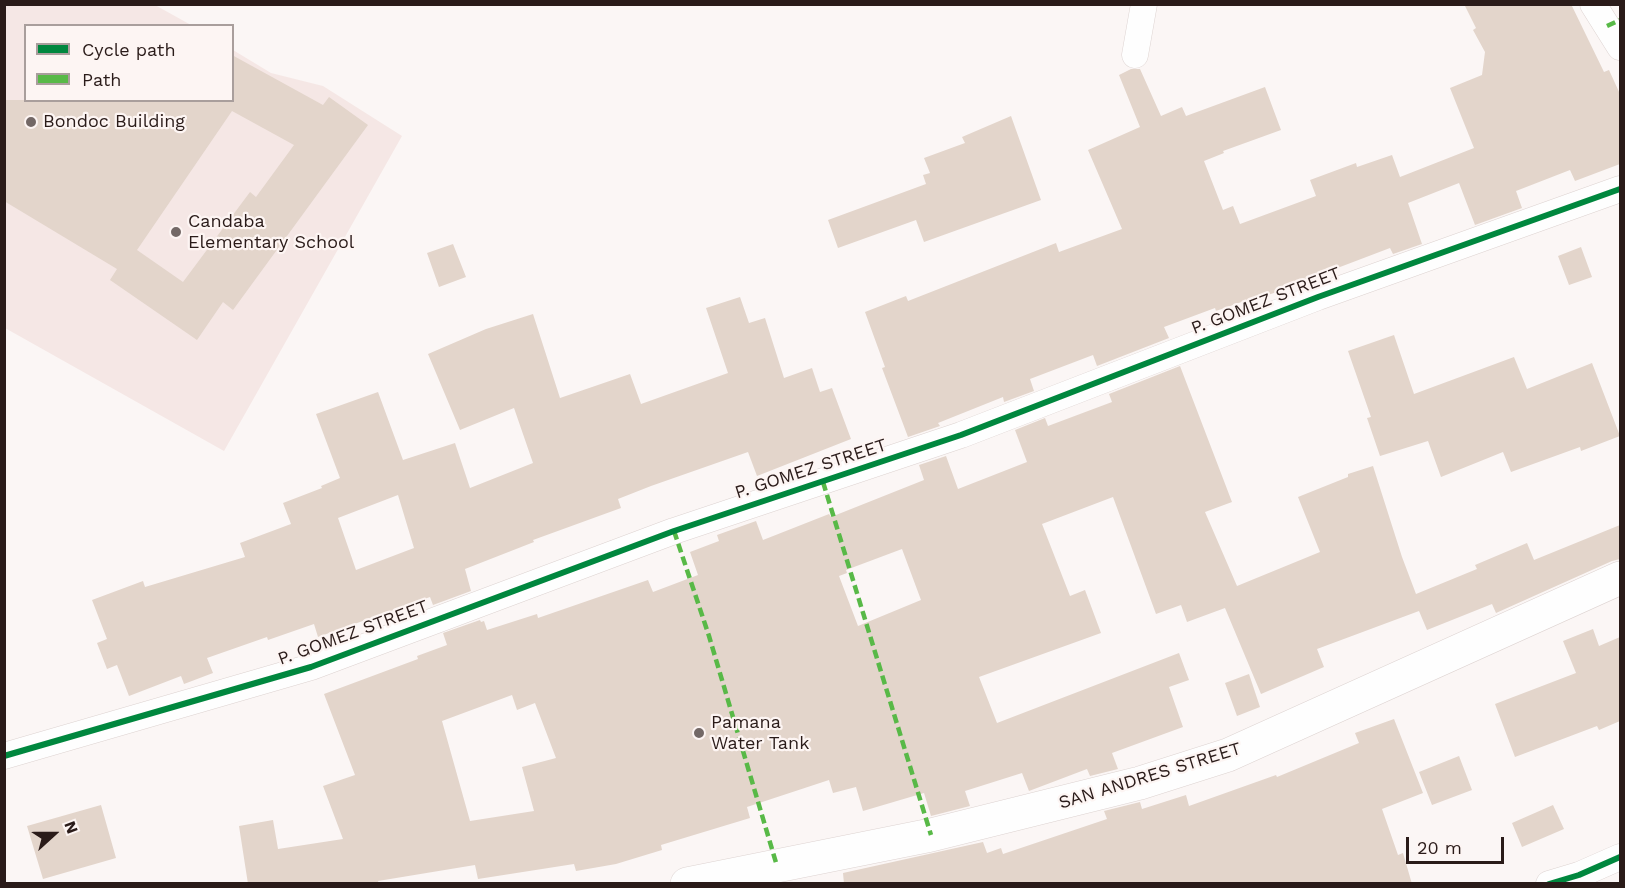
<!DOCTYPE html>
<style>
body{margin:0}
#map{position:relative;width:1625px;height:888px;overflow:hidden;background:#fbf6f5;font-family:"Work Sans",sans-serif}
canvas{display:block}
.frame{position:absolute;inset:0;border:6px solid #2a1b19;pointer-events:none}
.legend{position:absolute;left:24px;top:24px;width:210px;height:78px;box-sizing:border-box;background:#fdf5f3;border:2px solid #a99e9c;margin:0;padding:8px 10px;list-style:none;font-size:18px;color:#2a1b19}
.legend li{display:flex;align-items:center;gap:12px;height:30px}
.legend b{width:30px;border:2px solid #a99e9c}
.north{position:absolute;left:24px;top:804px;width:60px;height:60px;-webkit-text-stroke:4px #fdf5f3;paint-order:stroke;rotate:69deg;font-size:16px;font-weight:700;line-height:24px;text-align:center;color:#2a1b19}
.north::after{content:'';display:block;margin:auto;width:21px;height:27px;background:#2a1b19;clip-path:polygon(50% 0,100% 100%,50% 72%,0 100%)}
.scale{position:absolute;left:1406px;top:837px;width:98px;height:27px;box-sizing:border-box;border:3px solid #2a1b19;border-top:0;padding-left:8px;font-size:18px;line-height:21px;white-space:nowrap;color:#2a1b19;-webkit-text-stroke:4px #fdf5f3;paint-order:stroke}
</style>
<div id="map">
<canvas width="1625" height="888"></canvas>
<div class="frame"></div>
<ul class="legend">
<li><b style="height:8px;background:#00873e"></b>Cycle path</li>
<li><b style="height:8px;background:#58b947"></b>Path</li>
</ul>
<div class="north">N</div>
<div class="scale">20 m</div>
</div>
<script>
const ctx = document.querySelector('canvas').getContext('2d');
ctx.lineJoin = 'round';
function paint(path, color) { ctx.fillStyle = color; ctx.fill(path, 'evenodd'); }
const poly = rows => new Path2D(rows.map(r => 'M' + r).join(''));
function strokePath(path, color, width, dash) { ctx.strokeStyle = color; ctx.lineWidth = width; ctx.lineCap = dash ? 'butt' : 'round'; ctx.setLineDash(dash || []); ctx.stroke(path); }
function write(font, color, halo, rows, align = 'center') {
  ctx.font = font + ' "Work Sans",sans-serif'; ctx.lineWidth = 4.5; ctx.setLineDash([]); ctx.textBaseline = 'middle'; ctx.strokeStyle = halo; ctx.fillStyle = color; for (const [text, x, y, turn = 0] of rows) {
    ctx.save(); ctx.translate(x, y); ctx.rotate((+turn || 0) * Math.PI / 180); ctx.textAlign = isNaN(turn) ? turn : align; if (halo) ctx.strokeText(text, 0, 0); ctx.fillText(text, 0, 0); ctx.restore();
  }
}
const built = poly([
 [5,5,155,5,191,25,26,26,26,100,232,100,233,50,271,73,323,86,402,136,224,451,5,328]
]);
const building = poly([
 [1464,4,1571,4,1604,72,1609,70,1620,94,1620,164,1575,181,1570,170,1516,191,1522,208,1475,225,1459,183,1408,203,1422,244,1393,254,1390,248,1319,275,1320,277,1268,295,1267,293,1216,311,1215,308,1164,327,1169,338,1097,366,1093,355,1030,379,1034,391,1004,402,1003,397,938,423,940,426,908,437,882,368,885,367,865,312,906,296,908,301,1056,243,1059,252,1122,229,1088,150,1140,127,1119,75,1131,69,1140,69,1161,116,1182,107,1186,116,1265,87,1281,130,1223,151,1224,153,1204,161,1223,210,1233,206,1240,224,1316,196,1310,180,1356,163,1357,167,1392,155,1400,177,1474,148,1450,88,1482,75,1485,52,1473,30,1476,28],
 [232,55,323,105,329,97,368,125,233,310,223,302,197,340,110,280,117,269,4,201,4,100,232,100],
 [232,111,294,145,256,197,250,192,183,282,137,250],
 [1011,116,1041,200,924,242,916,220,838,248,828,220,926,184,923,175,930,173,924,158,965,143,962,137],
 [453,244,466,277,439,287,427,253],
 [1581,247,1592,277,1569,285,1558,256],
 [740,297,749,323,765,318,784,378,812,368,820,392,832,388,851,439,757,476,748,452,651,486,618,499,621,508,533,540,534,542,465,569,471,591,433,605,430,597,318,637,314,624,268,640,267,637,207,658,213,673,184,684,181,676,129,696,117,665,107,669,97,643,107,639,92,600,143,581,145,587,245,557,240,543,291,524,283,503,322,488,321,486,340,478,316,414,378,392,403,460,455,443,470,488,533,463,514,408,460,430,428,354,486,329,533,314,560,398,630,374,641,404,728,373,706,308],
 [398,495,414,548,356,570,338,518],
 [1394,335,1414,394,1514,357,1527,389,1592,363,1620,436,1581,451,1580,447,1511,472,1503,452,1441,477,1428,441,1380,456,1367,418,1371,417,1348,351],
 [1180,366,1232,502,1205,512,1237,586,1320,552,1298,497,1348,477,1348,474,1373,466,1402,557,1416,594,1477,569,1475,565,1527,543,1534,560,1620,525,1620,559,1612,561,1496,613,1492,604,1427,630,1419,611,1317,649,1324,667,1261,694,1225,608,1187,622,1181,605,1156,614,1113,497,1042,524,1070,596,1085,590,1101,633,979,677,997,723,1179,653,1189,680,1169,687,1183,727,1112,753,1118,769,1090,776,1087,769,1029,791,1022,773,965,791,970,806,931,816,924,793,863,811,856,787,833,793,829,780,747,807,750,818,661,845,662,850,616,864,576,871,574,864,478,879,475,865,378,881,379,884,248,884,239,826,273,820,278,849,343,839,323,786,355,775,324,694,418,659,417,656,447,645,443,633,480,620,481,622,484,621,487,630,537,614,538,618,648,580,653,592,698,575,690,552,719,541,717,535,756,521,763,540,829,514,831,517,924,480,919,465,946,456,958,489,1027,462,1015,430,1045,418,1048,426,1112,402,1109,394],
 [902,549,921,600,858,626,839,576,847,573,846,570],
 [512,695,517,710,535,703,556,758,522,767,534,811,470,821,442,721],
 [1593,629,1599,646,1620,637,1620,721,1599,730,1597,726,1515,757,1495,704,1576,673,1563,641],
 [1249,674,1260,707,1237,716,1225,683],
 [1394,719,1423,793,1382,809,1398,855,1403,853,1412,884,844,884,843,873,983,842,987,853,1001,848,1003,854,1107,819,1104,811,1140,802,1142,809,1186,795,1189,806,1276,775,1277,777,1359,743,1355,733],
 [1459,756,1472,790,1432,805,1419,772],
 [101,805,116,858,43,879,27,826],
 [1553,805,1564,829,1522,847,1512,823]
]);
const minor = poly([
 [1593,4,1620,47],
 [1135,55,1144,4],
 [4,756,311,667,674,531,961,435,1318,297,1620,189],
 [1549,884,1579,875,1620,857]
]);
const primary = poly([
 [687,884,931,835,1140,783,1228,755,1620,578]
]);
const quiet = poly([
 [1607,26,1620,20],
 [823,482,931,835],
 [674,531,709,636,777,866]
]);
const cycleway = poly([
 [4,756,311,667,674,531,961,435,1318,297,1620,189],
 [1549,884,1579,875,1620,857]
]);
const markers = [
 [31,122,6,"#736866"],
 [176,232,6,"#736866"],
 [699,733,6,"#736866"]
];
const poiNames = [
 ["Bondoc Building",43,122],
 ["Candaba",188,222],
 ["Elementary School",188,243],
 ["Pamana",711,723],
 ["Water Tank",711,744]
];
const streetNames = [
 ["P. GOMEZ STREET",1266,301,-21],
 ["P. GOMEZ STREET",811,469,-18],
 ["P. GOMEZ STREET",353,633,-20],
 ["SAN ANDRES STREET",1150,776,-17]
];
paint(built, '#f5e7e5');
paint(building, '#e3d5cb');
strokePath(minor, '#ddd3d1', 27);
strokePath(primary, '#ddd3d1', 34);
strokePath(minor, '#fefefe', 26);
strokePath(primary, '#fefefe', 33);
strokePath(quiet, '#58b947', 4.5, [9, 4.5]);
strokePath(cycleway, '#00873e', 6);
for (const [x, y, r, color] of markers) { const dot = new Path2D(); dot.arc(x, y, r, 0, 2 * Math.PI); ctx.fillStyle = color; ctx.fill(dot); strokePath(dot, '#fdf5f3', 2); }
write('18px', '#2a1b19', '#fdf5f3', poiNames, 'left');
write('18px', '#2a1b19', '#fdf5f3', streetNames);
</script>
